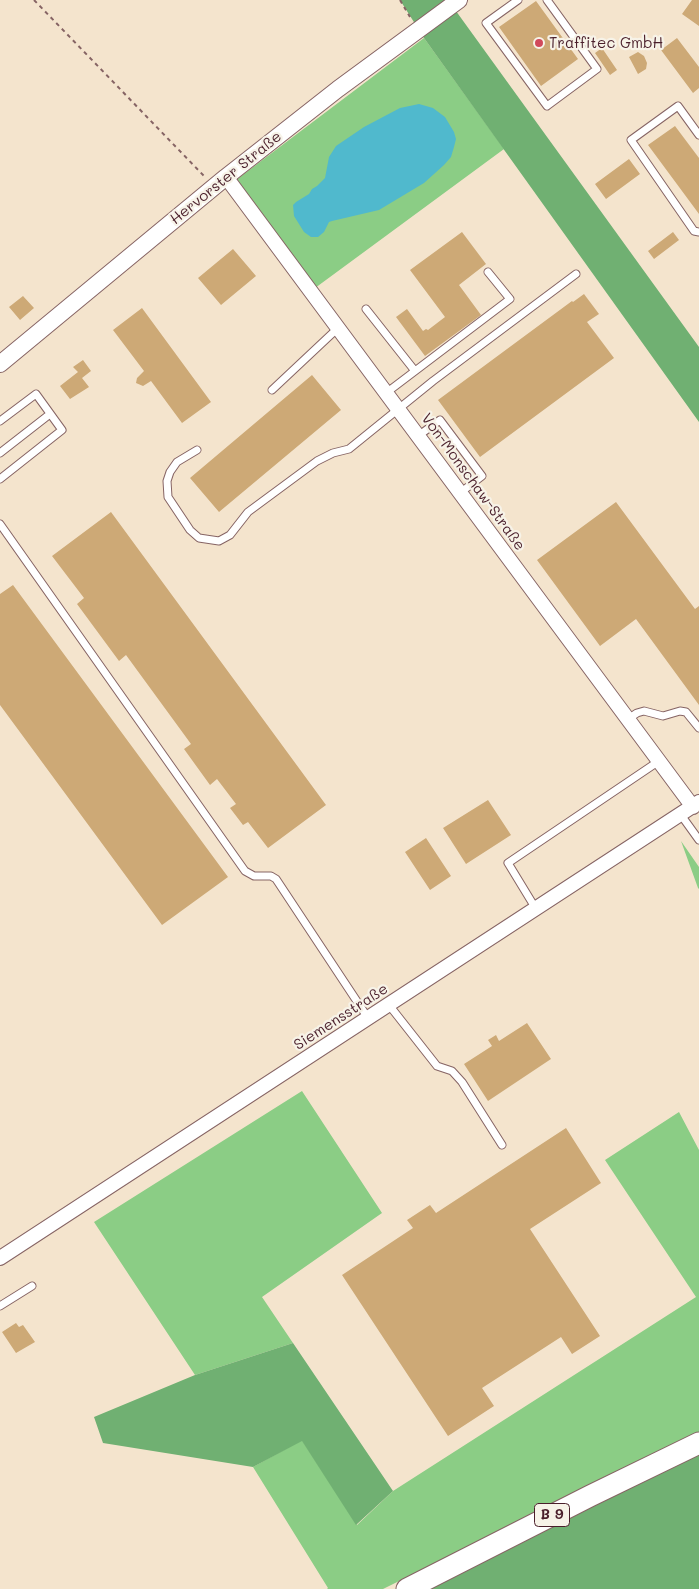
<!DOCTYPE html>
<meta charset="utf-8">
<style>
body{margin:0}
canvas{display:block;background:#f4e4cd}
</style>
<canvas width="699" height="1589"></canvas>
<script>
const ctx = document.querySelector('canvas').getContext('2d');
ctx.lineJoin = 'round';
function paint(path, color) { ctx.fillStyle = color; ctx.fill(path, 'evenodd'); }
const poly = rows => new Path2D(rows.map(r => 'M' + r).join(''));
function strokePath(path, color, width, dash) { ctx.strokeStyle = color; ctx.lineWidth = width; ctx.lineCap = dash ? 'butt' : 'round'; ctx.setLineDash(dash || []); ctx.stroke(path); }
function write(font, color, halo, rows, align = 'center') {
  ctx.font = font + ' Mali,sans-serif'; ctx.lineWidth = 4.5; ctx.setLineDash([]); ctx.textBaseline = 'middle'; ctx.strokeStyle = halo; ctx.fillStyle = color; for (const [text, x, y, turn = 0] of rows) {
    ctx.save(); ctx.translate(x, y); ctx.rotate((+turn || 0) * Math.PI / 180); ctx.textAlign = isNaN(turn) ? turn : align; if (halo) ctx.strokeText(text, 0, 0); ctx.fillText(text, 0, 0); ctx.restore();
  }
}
const green = poly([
 [424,38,504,149,311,291,232,183],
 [681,841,699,867,699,889,698,888],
 [302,1091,382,1213,262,1297,293,1343,195,1375,94,1222],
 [679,1112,699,1150,699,1433,383,1589,327,1589,328,1588,253,1467,302,1440,357,1525,393,1491,696,1297,605,1160]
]);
const forest = poly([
 [400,0,448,0,699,347,699,422,424,38],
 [293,1343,393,1491,356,1525,302,1441,253,1467,103,1443,94,1417,195,1375],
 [699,1455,699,1589,429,1589,658,1473]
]);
const water = poly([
 [419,104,433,108,445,117,454,132,456,139,454,147,451,157,444,165,424,183,379,210,332,221,329,222,324,232,318,237,311,237,304,232,294,216,293,205,296,202,309,194,312,189,317,186,325,178,329,157,336,146,364,127,400,108]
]);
const building = poly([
 [692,0,699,0,699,26,682,14],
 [536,1,578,59,541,86,499,27],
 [677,38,699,67,699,88,693,93,661,50],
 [602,48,617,70,610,75,595,53],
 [638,52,644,56,647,63,646,69,638,74,629,57],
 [675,126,699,158,699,214,648,145],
 [629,159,640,174,606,199,595,184],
 [462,232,486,264,459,285,481,315,425,356,396,317,407,309,423,331,426,329,428,330,445,317,410,270],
 [673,232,679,240,654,259,648,251],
 [233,249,256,276,221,305,198,278],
 [584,294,599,314,587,322,614,358,480,457,438,400,572,301,573,302],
 [23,296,34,308,20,320,9,307],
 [142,308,211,402,182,423,151,381,143,386,136,383,137,378,144,371,113,330],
 [83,360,91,371,82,378,89,387,70,399,60,386,78,372,73,367],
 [312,375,341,410,219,512,190,478],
 [616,502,695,609,699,606,699,705,636,619,600,646,537,560],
 [111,512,326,805,268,848,248,822,243,825,230,808,236,804,217,779,210,785,184,749,191,744,126,655,119,661,77,604,84,598,52,556],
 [13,585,228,877,162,925,0,705,0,594],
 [488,800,511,835,466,864,443,828],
 [426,838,451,876,430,890,405,852],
 [527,1023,551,1059,488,1101,464,1064,492,1046,488,1040,496,1035,499,1041],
 [566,1128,601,1183,530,1229,600,1336,572,1354,561,1337,482,1388,494,1406,448,1436,342,1275,413,1228,407,1220,430,1205,436,1213],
 [16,1323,19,1327,23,1325,35,1342,16,1353,2,1332]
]);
const path = poly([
 [34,0,205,177],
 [400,0,410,17]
]);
const service = poly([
 [518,0,486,23,547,106,597,69,547,0],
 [699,135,678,106,631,140,694,231,699,232],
 [366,309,415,371],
 [272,390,338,328],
 [386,393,510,299,488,272],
 [0,421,36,394,62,430,0,479],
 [418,436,440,420,482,476,460,493],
 [197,450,177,462,170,472,167,481,168,497,190,530,199,538,219,541,230,535,248,512,317,461,333,453,349,449,433,381,576,274],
 [0,453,50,414],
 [0,524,245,871,254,876,271,876,276,879,368,1018],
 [628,719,637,713,644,711,663,716,680,711,686,712,699,728],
 [681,815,699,840],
 [536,909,508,863,659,761],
 [389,1005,437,1066,452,1071,462,1082,502,1145],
 [0,1306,32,1286]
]);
const minor = poly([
 [226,177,693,807],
 [0,1258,699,802]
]);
const tertiary = poly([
 [0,364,226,177,338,89,459,0]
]);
const primary = poly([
 [407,1589,590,1496,699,1443]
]);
const markers = [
 [539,43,5,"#d1495b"]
];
const shields = [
 [552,1515,35]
];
const shieldNames = [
 ["B 9",552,1515]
];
const poiNames = [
 ["Traffitec GmbH",549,43]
];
const streetNames = [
 ["Hervorster Straße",226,178,-39],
 ["Von-Monschaw-Straße",473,482,54],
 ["Siemensstraße",341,1017,-33]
];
paint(green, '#8bcd85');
paint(forest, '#70b072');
paint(water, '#50b9cd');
paint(building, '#cda976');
strokePath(service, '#866464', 9);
strokePath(minor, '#866464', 16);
strokePath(tertiary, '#866464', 18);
strokePath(primary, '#866464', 23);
strokePath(path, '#866464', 2, [4, 4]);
strokePath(service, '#fff', 7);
strokePath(minor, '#fff', 14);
strokePath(tertiary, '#fff', 16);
strokePath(primary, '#fff', 21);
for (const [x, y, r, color] of markers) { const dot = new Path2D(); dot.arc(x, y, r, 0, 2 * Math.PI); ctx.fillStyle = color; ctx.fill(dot); strokePath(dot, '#f7f3e8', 2); }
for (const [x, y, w] of shields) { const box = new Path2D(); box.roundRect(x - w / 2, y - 11.5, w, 23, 4); ctx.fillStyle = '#f7f3e8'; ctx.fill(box); strokePath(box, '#4a1f2b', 1); }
write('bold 14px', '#4a1f2b', null, shieldNames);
write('15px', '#4a1f2b', '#f7f3e8', poiNames, 'left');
write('15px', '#4a1f2b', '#f7f3e8', streetNames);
</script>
